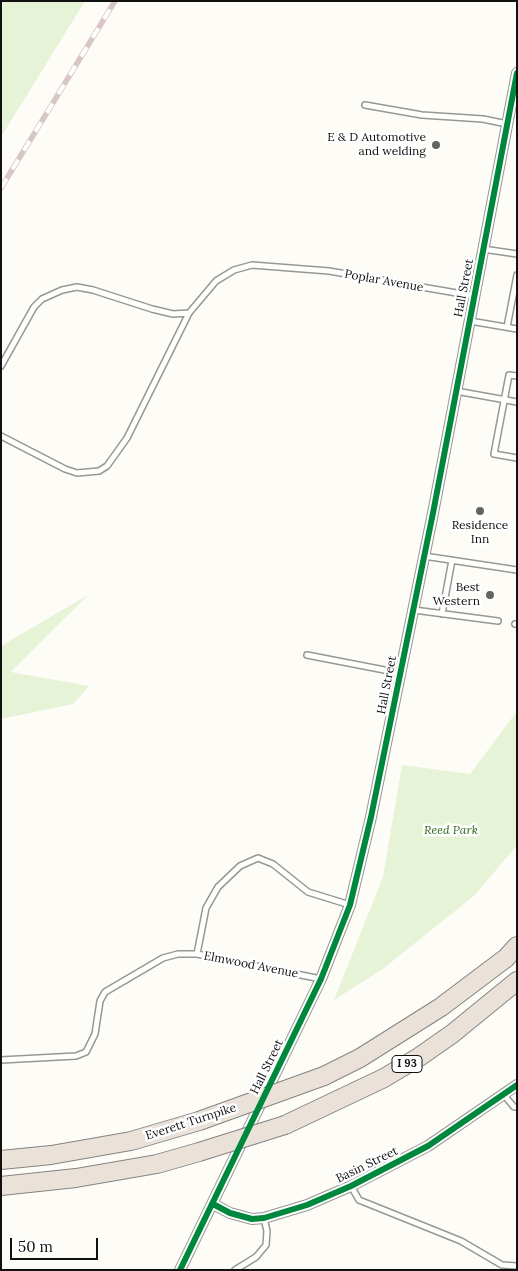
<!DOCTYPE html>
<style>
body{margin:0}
#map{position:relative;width:518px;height:1271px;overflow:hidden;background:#fdfcf7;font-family:Lora,serif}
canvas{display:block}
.frame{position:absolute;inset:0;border:2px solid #111;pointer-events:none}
.scale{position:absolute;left:10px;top:1238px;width:88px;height:22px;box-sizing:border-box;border:2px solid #111;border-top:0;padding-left:6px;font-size:15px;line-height:18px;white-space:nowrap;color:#111;-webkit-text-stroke:4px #fff;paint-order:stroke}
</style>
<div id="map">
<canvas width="518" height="1271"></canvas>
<div class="frame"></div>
<div class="scale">50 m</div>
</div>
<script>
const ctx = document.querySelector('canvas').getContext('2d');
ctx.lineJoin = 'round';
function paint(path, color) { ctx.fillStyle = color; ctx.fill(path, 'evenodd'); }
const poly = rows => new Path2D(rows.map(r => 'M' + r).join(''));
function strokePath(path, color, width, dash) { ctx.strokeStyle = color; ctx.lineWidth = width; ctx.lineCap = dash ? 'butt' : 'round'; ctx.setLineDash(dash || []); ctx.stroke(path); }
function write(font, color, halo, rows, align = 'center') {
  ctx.font = font + ' Lora,serif'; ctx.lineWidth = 5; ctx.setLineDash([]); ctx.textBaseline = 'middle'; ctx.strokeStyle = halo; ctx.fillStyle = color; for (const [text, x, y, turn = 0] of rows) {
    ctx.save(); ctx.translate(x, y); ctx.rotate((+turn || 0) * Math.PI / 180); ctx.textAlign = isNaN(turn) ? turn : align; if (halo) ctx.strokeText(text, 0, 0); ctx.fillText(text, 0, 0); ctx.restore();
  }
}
const green = poly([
 [1,1,85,1,1,137],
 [88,595,11,672,89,686,73,704,1,719,1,646],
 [517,711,517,845,475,895,384,968,334,1000,383,877,402,765,470,774]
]);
const lane = poly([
 [365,105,422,115,483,119,507,124],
 [483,249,517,254],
 [470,321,517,329],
 [507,327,517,275],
 [1,366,34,307,42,299,62,290,77,287,93,290,152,309,173,314,189,313],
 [517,376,509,375,494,454,517,458],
 [456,391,517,402],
 [1,436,65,469,77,473,99,471,107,466,127,438,189,313,216,281,234,270,252,265,329,271,474,296],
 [424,556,517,570],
 [414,610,498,621],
 [442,614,452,560],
 [515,624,517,624],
 [307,655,400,673],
 [321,979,197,954,206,908,218,887,240,866,258,858,273,864,308,892,350,905],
 [1,1060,76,1056,86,1052,95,1034,100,1001,105,992,163,958,178,954,197,954],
 [504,1095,514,1107,517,1107],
 [351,1186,359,1200,461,1241,502,1265,517,1266],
 [235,1270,256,1257,266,1245,267,1231,264,1218]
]);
const street = poly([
 [213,1204,230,1213,252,1219,264,1218,307,1205,351,1186,428,1146,517,1085],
 [180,1270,321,979,350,905,371,817,433,513,517,73]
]);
const highway = poly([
 [324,1076,360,1058,441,1007,506,958,517,946],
 [285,1125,384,1078,419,1057,452,1034,517,981],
 [1,1160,51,1155,131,1141,199,1121],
 [1,1186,76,1178,157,1164,199,1152]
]);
const rail = poly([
 [1,188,115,1]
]);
const highwayBridge = poly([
 [199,1121,324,1076],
 [199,1152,285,1125]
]);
const cycleway = poly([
 [213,1204,230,1213,252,1219,264,1218,307,1205,351,1186,428,1146,517,1085],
 [180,1270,321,979,350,905,371,817,433,513,517,73]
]);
const markers = [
 [436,145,5,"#646362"],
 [480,511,5,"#646362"],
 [490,595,5,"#646362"]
];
const shields = [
 [407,1064,30]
];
const shieldNames = [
 ["I 93",407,1064]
];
const poiNames = [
 ["E & D Automotive",426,138],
 ["and welding",426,152],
 ["Residence",480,526,"center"],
 ["Inn",480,540,"center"],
 ["Best",480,588],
 ["Western",480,602]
];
const streetNames = [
 ["Poplar Avenue",384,281,10],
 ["Hall Street",464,288,-79],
 ["Hall Street",387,685,-79],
 ["Elmwood Avenue",251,965,11],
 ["Hall Street",267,1067,-64],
 ["Everett Turnpike",191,1122,-18],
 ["Basin Street",367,1165,-26]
];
const parkNames = [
 ["Reed Park",451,831]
];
paint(green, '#e7f3d7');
strokePath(lane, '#979795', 8);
strokePath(street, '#979795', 12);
strokePath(highway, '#858482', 20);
strokePath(lane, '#fffffe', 5);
strokePath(street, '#fffffe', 10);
strokePath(highway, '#eae1d8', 18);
strokePath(rail, '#d9c6c7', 5.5);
strokePath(rail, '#fff', 4, [11]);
strokePath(highwayBridge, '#858482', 20, []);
strokePath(highwayBridge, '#eae1d8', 18);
strokePath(cycleway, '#00873e', 6);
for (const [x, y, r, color] of markers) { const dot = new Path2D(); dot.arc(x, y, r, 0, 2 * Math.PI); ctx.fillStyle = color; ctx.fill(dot); strokePath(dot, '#fff', 2); }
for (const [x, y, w] of shields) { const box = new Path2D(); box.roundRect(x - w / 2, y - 8.5, w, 17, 4); ctx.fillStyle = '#fff'; ctx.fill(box); strokePath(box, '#111', 1); }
write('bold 11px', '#111', null, shieldNames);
write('12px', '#111', '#fff', poiNames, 'right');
write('12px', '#111', '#fff', streetNames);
write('italic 12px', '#2f6b1f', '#fff', parkNames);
</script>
